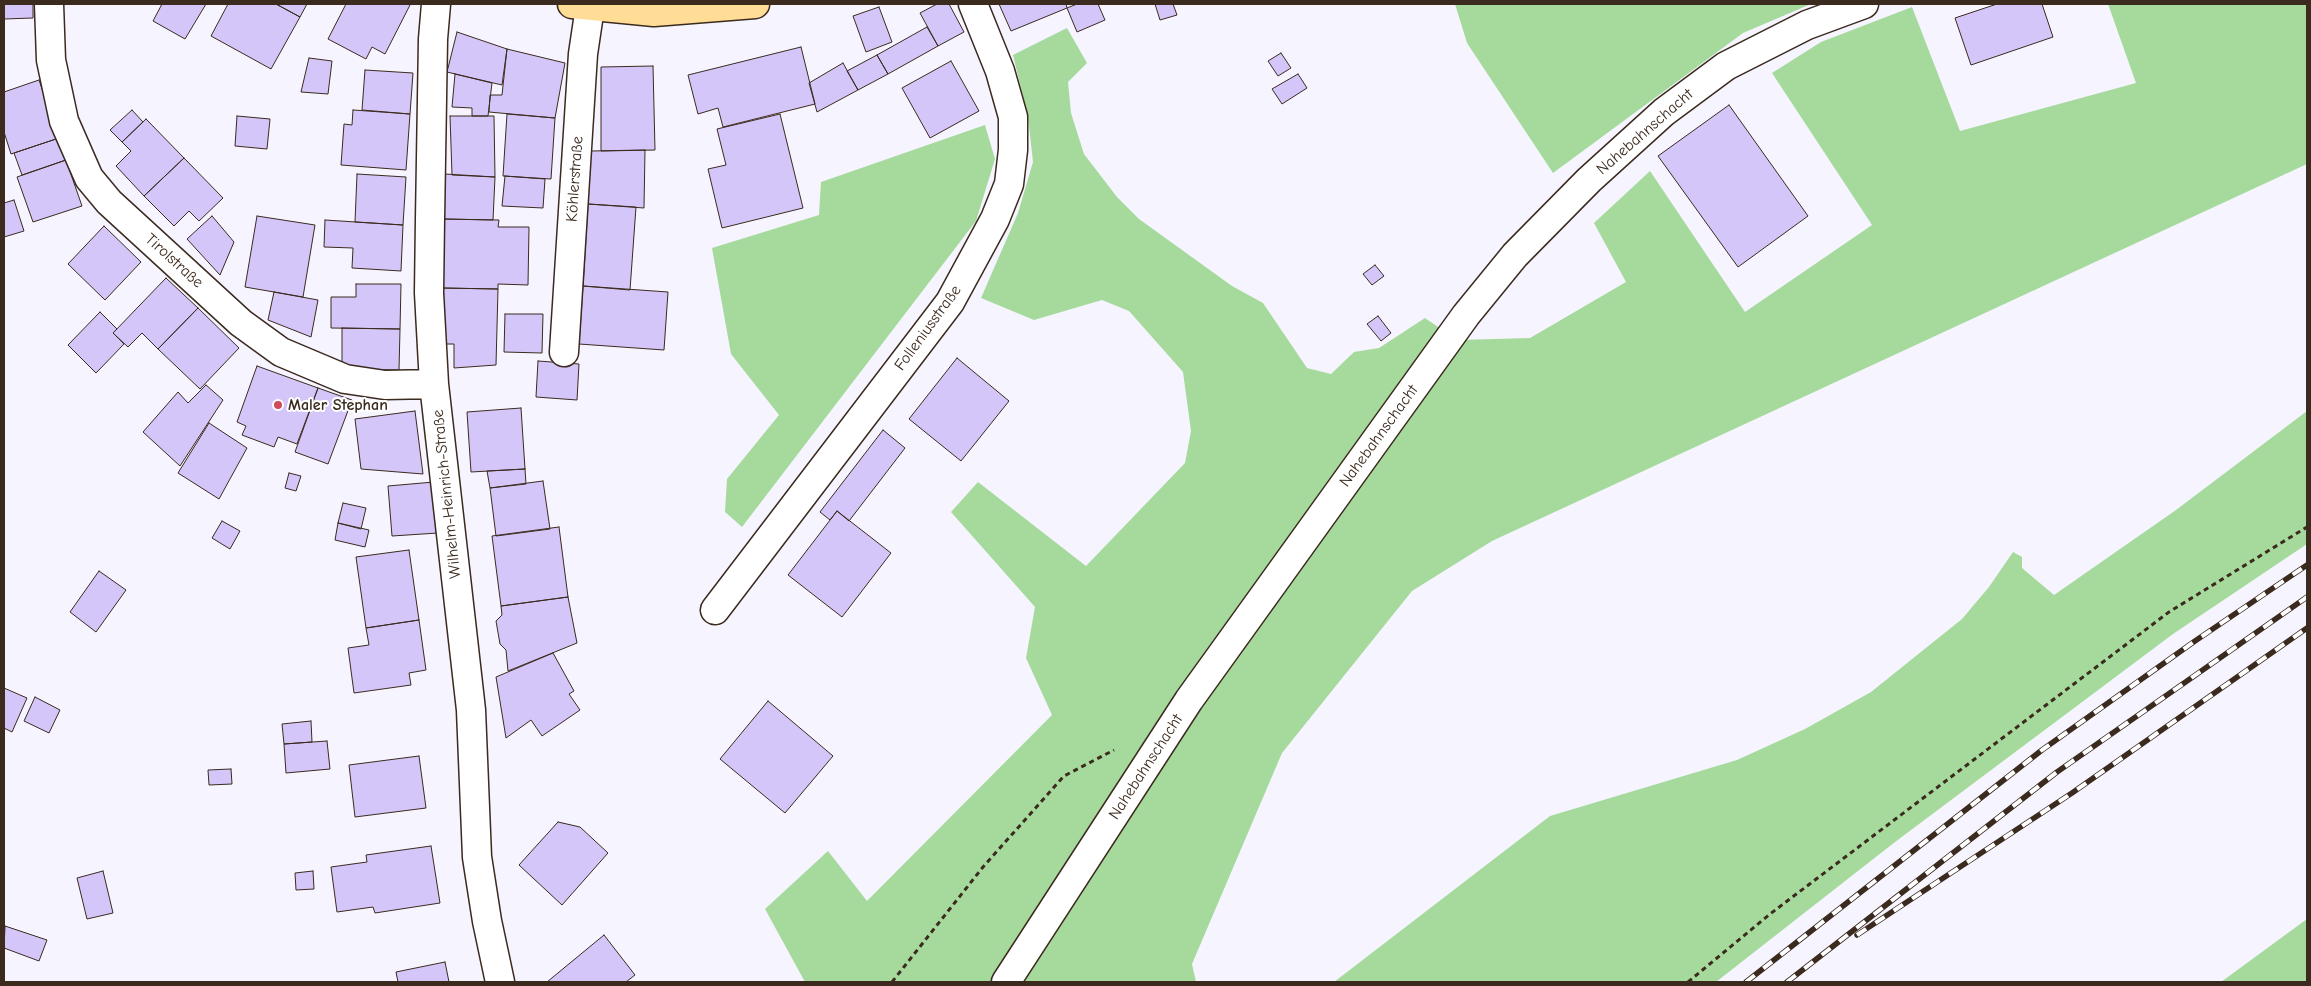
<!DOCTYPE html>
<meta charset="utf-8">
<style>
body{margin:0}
#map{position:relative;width:2311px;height:986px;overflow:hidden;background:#f6f4fe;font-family:"Comic Neue",sans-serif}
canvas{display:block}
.frame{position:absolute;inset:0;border:5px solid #3b2a1e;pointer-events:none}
</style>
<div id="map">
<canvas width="2311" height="986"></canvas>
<div class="frame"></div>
</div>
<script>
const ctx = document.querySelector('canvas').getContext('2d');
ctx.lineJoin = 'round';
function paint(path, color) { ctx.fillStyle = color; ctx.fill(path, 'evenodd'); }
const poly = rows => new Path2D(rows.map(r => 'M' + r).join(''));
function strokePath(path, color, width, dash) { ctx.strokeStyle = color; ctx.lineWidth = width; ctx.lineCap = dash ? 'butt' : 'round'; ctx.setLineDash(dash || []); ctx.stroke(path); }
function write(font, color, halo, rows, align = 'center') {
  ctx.font = font + ' "Comic Neue",sans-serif'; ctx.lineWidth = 4; ctx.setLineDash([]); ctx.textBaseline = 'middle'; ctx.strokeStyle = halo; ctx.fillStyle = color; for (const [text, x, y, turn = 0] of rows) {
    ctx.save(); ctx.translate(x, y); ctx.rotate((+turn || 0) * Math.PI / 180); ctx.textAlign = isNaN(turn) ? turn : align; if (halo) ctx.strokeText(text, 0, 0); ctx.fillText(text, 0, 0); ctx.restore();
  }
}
const green = poly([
 [1455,4,1811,4,1743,33,1553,173,1467,43],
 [2108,4,2307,4,2307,164,1492,541,1412,591,1282,753,1192,964,1196,982,805,982,765,909,828,851,867,901,1052,715,1026,658,1035,607,951,512,978,482,1086,566,1185,463,1191,431,1183,372,1129,311,1102,300,1034,320,981,298,1018,213,1033,162,1028,117,1013,55,1067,28,1087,63,1068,82,1071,113,1084,154,1117,197,1139,219,1232,286,1263,303,1307,368,1331,374,1354,352,1379,348,1425,318,1457,340,1530,338,1626,282,1594,223,1650,171,1745,312,1872,225,1772,73,1821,42,1912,7,1960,131,2136,83],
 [985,125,995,159,976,221,742,527,725,512,727,479,779,415,731,354,712,248,819,215,821,182],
 [2307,411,2307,544,2173,634,1895,842,1716,982,1334,982,1550,816,1737,760,1805,729,1871,692,1962,619,1989,587,2013,552,2022,557,2022,568,2054,595,2176,510],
 [2307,919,2307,982,2221,982]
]);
const building = poly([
 [4,4,33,4,33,18,4,19,4,4],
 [162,4,206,4,185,39,153,21,162,4],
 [228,4,276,4,300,17,271,69,211,36,228,4],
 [276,4,307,4,300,17,276,4],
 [346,4,408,4,410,5,385,54,372,47,366,59,328,39,346,4],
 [937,4,949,4,964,32,938,46,920,13,937,4],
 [999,4,1066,4,1067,8,1011,31,999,4],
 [1077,4,1098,4,1105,20,1077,32,1067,8,1077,4],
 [1155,4,1173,4,1177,15,1160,20,1155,4],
 [1997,4,2042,4,2053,37,1971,65,1955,18,1997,4],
 [879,7,892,42,866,52,853,16,879,7],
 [927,27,938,46,888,74,877,55,927,27],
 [457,32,507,49,502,85,447,72,457,32],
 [801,47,815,104,723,127,718,108,698,114,688,75,801,47],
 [507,49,565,63,555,118,489,112,490,95,502,95,507,49],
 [1281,53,1291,68,1278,76,1268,61,1281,53],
 [877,55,888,74,858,90,847,71,877,55],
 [309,58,332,61,328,94,301,92,309,58],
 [951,61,979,111,930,138,902,88,951,61],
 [843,63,858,90,817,112,809,83,843,63],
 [653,66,655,150,601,151,601,67,653,66],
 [365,70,413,73,410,114,362,110,365,70],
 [455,74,492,83,488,116,472,116,472,108,452,107,455,74],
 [1298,74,1307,88,1282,104,1272,89,1298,74],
 [39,80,59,138,11,154,4,132,4,92,39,80],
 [1729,105,1808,216,1738,267,1658,156,1729,105],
 [132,110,143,122,122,142,110,130,132,110],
 [353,110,410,114,406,170,341,165,344,124,352,125,353,110],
 [507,114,555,118,551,179,503,176,507,114],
 [780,114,803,208,722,228,708,169,726,165,717,129,780,114],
 [237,116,270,119,267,149,235,146,237,116],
 [450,116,494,116,495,177,452,175,450,116],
 [146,119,184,158,144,196,116,166,131,151,122,142,146,119],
 [59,138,66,160,22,175,14,153,59,138],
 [645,150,644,208,588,204,591,151,645,150],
 [184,158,223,198,199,221,189,211,174,226,144,196,184,158],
 [66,160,82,206,33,222,17,177,66,160],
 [357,174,406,177,403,225,355,222,357,174],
 [445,174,495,177,493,220,443,219,445,174],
 [505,176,545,179,543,208,502,206,505,176],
 [14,200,24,231,4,237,4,203,14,200],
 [588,204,636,207,630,290,583,286,588,204],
 [212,216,234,242,220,275,187,239,212,216],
 [257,216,315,225,303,297,245,287,257,216],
 [443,219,499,220,498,227,529,227,528,285,498,284,498,289,442,288,443,219],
 [325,220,403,225,401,271,352,268,353,248,324,247,325,220],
 [104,226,141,262,105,300,68,264,104,226],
 [1375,265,1384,276,1372,285,1363,274,1375,265],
 [166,278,198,308,158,349,142,333,128,347,113,333,166,278],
 [356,284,401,284,400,329,331,328,331,297,356,297,356,284],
 [583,286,668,292,664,350,579,344,583,286],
 [442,288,498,289,496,365,454,368,454,344,444,344,442,288],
 [274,292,318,300,311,337,268,320,274,292],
 [198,308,239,348,200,389,158,349,198,308],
 [100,312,117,329,113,333,124,344,96,373,68,345,100,312],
 [505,314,543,314,542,353,504,352,505,314],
 [1378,316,1391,333,1381,341,1367,324,1378,316],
 [342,328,400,329,399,370,342,369,342,328],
 [957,358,1009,401,961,461,909,419,957,358],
 [538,361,579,364,577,400,536,397,538,361],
 [257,366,318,388,297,444,278,437,274,447,242,435,246,426,237,422,257,366],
 [206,385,223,400,180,466,143,432,178,392,188,403,206,385],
 [318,388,352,400,328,464,295,452,318,388],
 [521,408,525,469,471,472,467,412,521,408],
 [415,411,423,474,361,469,355,419,415,411],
 [209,423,247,448,219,499,178,473,209,423],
 [883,430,905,448,849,521,837,511,830,520,820,512,883,430],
 [525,469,526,484,490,488,487,471,525,469],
 [289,473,301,476,296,491,285,488,289,473],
 [543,481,550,529,496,536,490,488,543,481],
 [434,482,438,533,392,536,388,486,434,482],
 [343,503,366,508,361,529,338,523,343,503],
 [837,511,891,553,842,617,788,575,837,511],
 [222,521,240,531,230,549,212,538,222,521],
 [338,523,369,530,365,547,335,540,338,523],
 [559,527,568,597,501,606,492,536,559,527],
 [409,550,419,620,366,628,356,557,409,550],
 [99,571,126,590,96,632,70,612,99,571],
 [568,597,577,643,508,671,506,650,500,644,496,621,502,615,501,606,568,597],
 [419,620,426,670,409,673,411,685,354,693,348,648,369,645,366,628,419,620],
 [553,653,574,691,569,694,580,710,542,736,531,720,506,738,496,677,553,653],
 [4,688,27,698,12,732,4,728,4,688],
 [35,697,60,710,49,733,24,721,35,697],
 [768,701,833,756,785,813,720,759,768,701],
 [311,721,312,742,284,744,282,724,311,721],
 [327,741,330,769,286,773,284,744,327,741],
 [419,756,426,808,355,817,349,765,419,756],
 [231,769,232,784,209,785,208,770,231,769],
 [558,822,580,827,608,853,562,905,519,865,558,822],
 [431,846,440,903,375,913,373,907,337,912,331,867,367,862,366,855,431,846],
 [103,871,113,913,87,919,77,878,103,871],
 [313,871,314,889,296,890,295,873,313,871],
 [5,926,47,940,39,961,4,948,5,926],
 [604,935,635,975,626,982,547,982,604,935],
 [445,962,449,982,398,982,396,972,445,962]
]);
const path = poly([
 [892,982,983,867,1064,776,1114,750],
 [1688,982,1770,914,2169,612,2307,527]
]);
const minor = poly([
 [49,4,51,60,64,121,89,178,109,202,241,323,281,352,345,379,385,385,434,384],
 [436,4,433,39,430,219,429,293,434,384,471,710,477,857,487,921,500,982],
 [564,352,583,54,590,7],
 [715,610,950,302,995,219,1009,184,1013,150,1013,117,1000,71,973,4],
 [1006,982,1189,700,1466,315,1515,255,1589,180,1664,112,1726,66,1807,25,1864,4]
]);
const major = poly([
 [572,4,654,12,755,4]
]);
const rail = poly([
 [1857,935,2072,793,2307,628],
 [1746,982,2042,750,2195,641,2307,565],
 [1787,982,2057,772,2307,597]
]);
const markers = [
 [278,405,5,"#d1495b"]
];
const streetNames = [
 ["Nahebahnschacht",1645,132,-41],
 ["Köhlerstraße",575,179,-86],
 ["Tirolstraße",174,261,42],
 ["Folleniusstraße",928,328,-54],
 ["Nahebahnschacht",1379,436,-54],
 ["Wilhelm-Heinrich-Straße",447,494,-96],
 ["Nahebahnschacht",1146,767,-57]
];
const poiNames = [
 ["Maler Stephan",288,405]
];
paint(green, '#a6da9d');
paint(building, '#d4c6f8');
strokePath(building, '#3b2a1e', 1);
strokePath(minor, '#3b2a1e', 31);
strokePath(major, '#3b2a1e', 31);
strokePath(path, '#3b2a1e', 3, [5, 4]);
strokePath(minor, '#fff', 28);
strokePath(major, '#ffdd96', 28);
strokePath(rail, '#3b2a1e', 5.5);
strokePath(rail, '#fff', 4, [11]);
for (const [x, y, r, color] of markers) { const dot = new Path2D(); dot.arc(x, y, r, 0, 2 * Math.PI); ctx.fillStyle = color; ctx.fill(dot); strokePath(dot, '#fff', 2); }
write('16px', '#3b2a1e', '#fff', streetNames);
write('bold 16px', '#3b2a1e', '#fff', poiNames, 'left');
</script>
